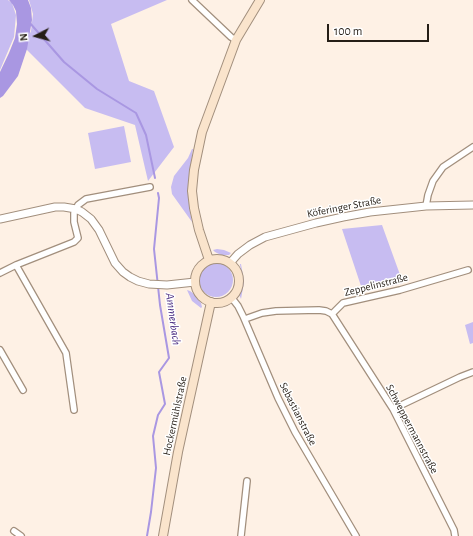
<!DOCTYPE html>
<meta charset="utf-8">
<style>
body{margin:0}
#map{position:relative;width:473px;height:536px;overflow:hidden;background:#fef1e5;font-family:"Alegreya Sans",sans-serif}
canvas{display:block}
.north{position:absolute;left:16px;top:16px;width:40px;height:40px;-webkit-text-stroke:3px #fff;paint-order:stroke;rotate:264deg;font-size:11px;font-weight:700;line-height:16px;text-align:center;color:#251e16}
.north::after{content:'';display:block;margin:auto;width:14px;height:18px;background:#251e16;clip-path:polygon(50% 0,100% 100%,50% 72%,0 100%)}
.scale{position:absolute;left:327px;top:24px;width:102px;height:18px;box-sizing:border-box;border:2px solid #251e16;border-top:0;padding-left:5px;font-size:12px;line-height:14px;white-space:nowrap;color:#251e16;-webkit-text-stroke:3px #fff;paint-order:stroke}
</style>
<div id="map">
<canvas width="473" height="536"></canvas>
<div class="north">N</div>
<div class="scale">100 m</div>
</div>
<script>
const ctx = document.querySelector('canvas').getContext('2d');
ctx.lineJoin = 'round';
function paint(path, color) { ctx.fillStyle = color; ctx.fill(path, 'evenodd'); }
const poly = rows => new Path2D(rows.map(r => 'M' + r).join(''));
function strokePath(path, color, width, dash) { ctx.strokeStyle = color; ctx.lineWidth = width; ctx.lineCap = dash ? 'butt' : 'round'; ctx.setLineDash(dash || []); ctx.stroke(path); }
function write(font, color, halo, rows, align = 'center') {
  ctx.font = font + ' "Alegreya Sans",sans-serif'; ctx.lineWidth = 3; ctx.setLineDash([]); ctx.textBaseline = 'middle'; ctx.strokeStyle = halo; ctx.fillStyle = color; for (const [text, x, y, turn = 0] of rows) {
    ctx.save(); ctx.translate(x, y); ctx.rotate((+turn || 0) * Math.PI / 180); ctx.textAlign = isNaN(turn) ? turn : align; if (halo) ctx.strokeText(text, 0, 0); ctx.fillText(text, 0, 0); ctx.restore();
  }
}
const green = poly([
 [0,0,8,0,12,3,16,15,14,37,0,70],
 [29,0,167,0,111,24,129,81,154,91,174,147,148,181,135,125,85,108,24,47,31,31,33,14],
 [124,126,131,162,95,169,88,133],
 [192,149,193,149,189,178,188,195,190,211,192,222,172,194,171,187,174,176,188,158],
 [382,225,403,283,363,292,342,229],
 [217,249,224,250,231,253,229,255,221,255,215,252,213,250],
 '199 280a17 17 0 1 1 34 0a17 17 0 1 1-34 0Z',
 [240,264,241,264,244,282,241,299,239,294,242,281],
 [187,290,190,291,194,294,201,303,202,307,201,308,192,301],
 [473,322,473,343,470,344,465,325]
]);
const water = poly([
 [9,0,28,0,31,8,32,20,27,49,18,76,3,96,0,98,0,72,9,53,15,38,17,24,16,11,13,5]
]);
const stream = poly([
 [29,22,64,62,97,89,136,113,146,135,155,178],
 [147,536,151,512,156,468,153,436,158,415,165,404,159,372,169,358,160,305,154,249,159,198,158,193]
]);
const minor = poly([
 [192,0,231,37,236,40],
 [426,206,428,195,433,181,443,167,473,147],
 [16,265,66,353,74,410],
 [0,273,16,265,74,242,78,238,74,222,74,213,78,205,86,199,150,187],
 [231,297,238,306,243,316,278,398,295,432,356,536],
 [332,314,393,409,454,530,455,536],
 [245,319,262,313,276,311,319,310,326,311,332,314,343,303,400,290,468,270],
 [0,350,23,390],
 [393,409,460,377,473,372],
 [14,531,21,536],
 [241,536,247,481]
]);
const tertiary = poly([
 [0,219,55,207,64,207,76,209,82,212,91,219,99,230,115,263,123,272,130,277,138,281,149,284,167,285,195,282],
 [230,263,238,254,250,245,265,237,316,223,343,217,370,212,426,206,473,205]
]);
const secondary = poly([
 '195 281a22 22 0 1 1 44 0a22 22 0 1 1-44 0Z',
 [209,260,199,230,194,208,192,191,194,170,202,132,236,40,260,0],
 [163,536,178,452,211,302]
]);
const streetNames = [
 ["Köferinger Straße",344,207,-11],
 ["Zeppelinstraße",376,285,-14],
 ["Sebastianstraße",298,414,63],
 ["Hockermühlstraße",175,416,-78],
 ["Schweppermannstraße",412,429,62]
];
const waterNames = [
 ["Ammerbach",173,319,82]
];
paint(green, '#c7bcf1');
paint(water, '#a997e2');
strokePath(stream, '#a997e2', 2);
strokePath(minor, '#a28f7d', 8);
strokePath(tertiary, '#a28f7d', 9);
strokePath(secondary, '#a28f7d', 10);
strokePath(minor, '#fff', 5.5);
strokePath(tertiary, '#fff', 7);
strokePath(secondary, '#fae4cc', 8);
write('11px', '#251e16', '#fff', streetNames);
write('italic 12px', '#492c82', '#fff', waterNames);
</script>
